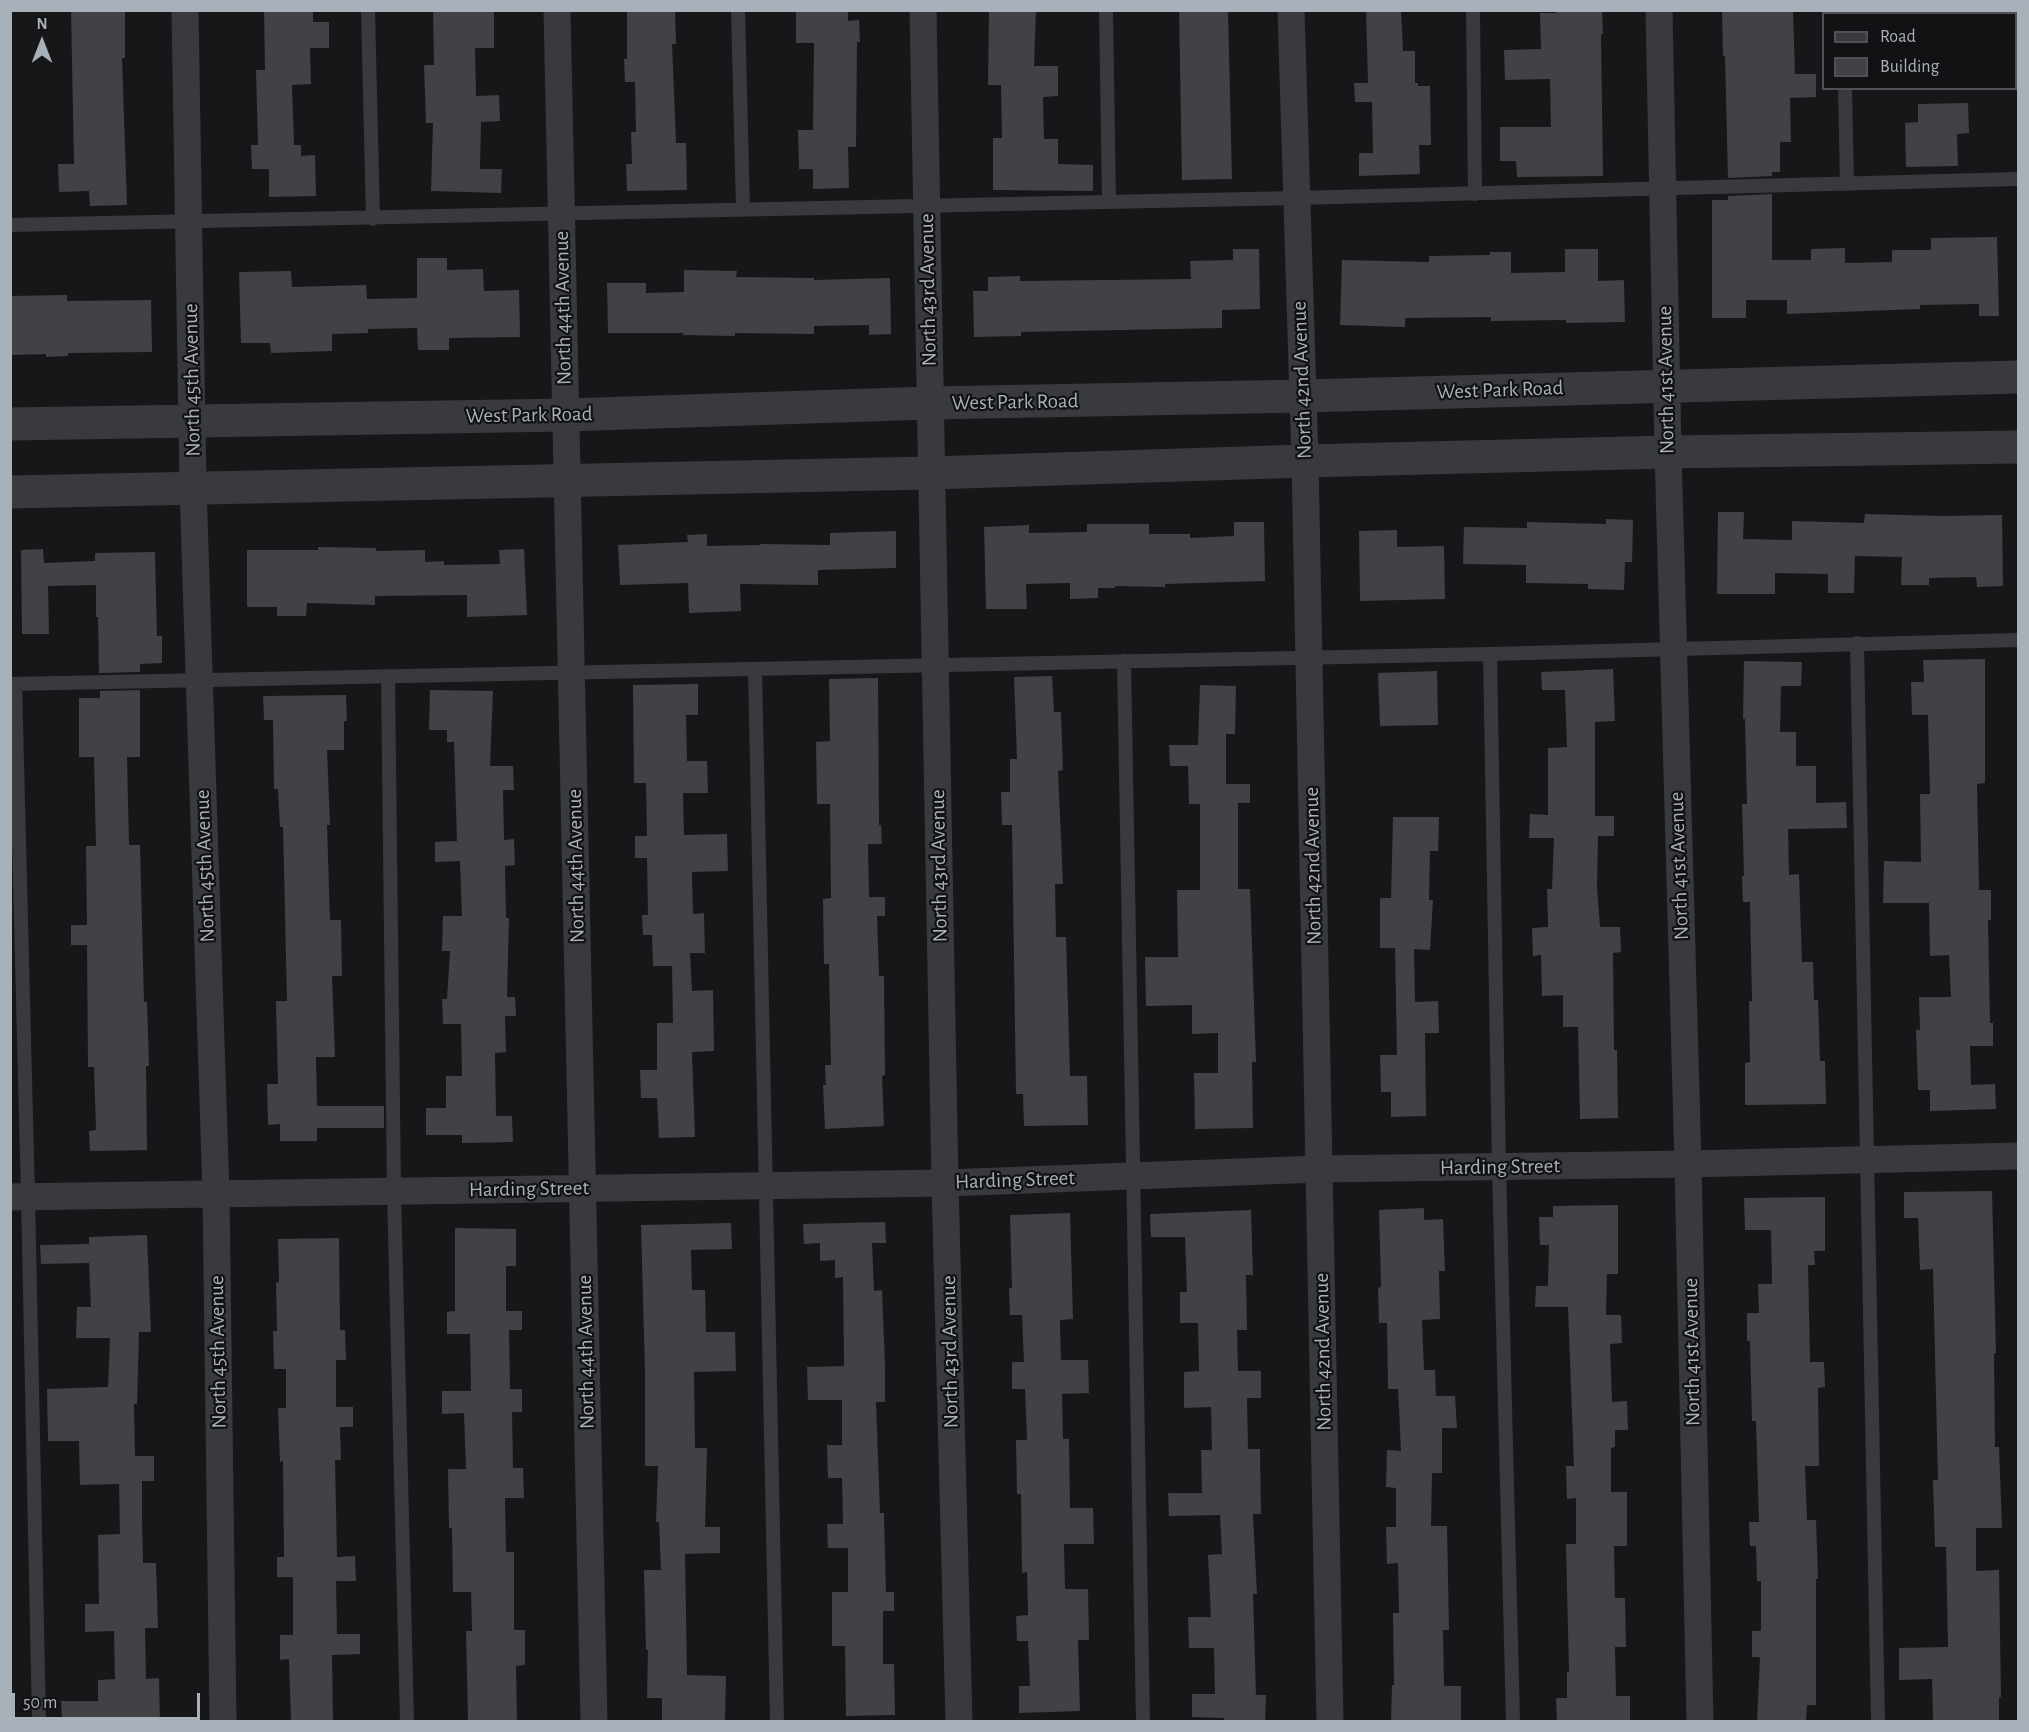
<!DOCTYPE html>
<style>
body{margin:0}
#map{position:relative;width:2029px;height:1732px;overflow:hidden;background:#171719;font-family:"Alegreya Sans",sans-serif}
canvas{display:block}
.frame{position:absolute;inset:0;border:12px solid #a8b0ba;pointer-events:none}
.legend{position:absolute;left:1822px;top:12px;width:195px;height:78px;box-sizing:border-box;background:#121214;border:2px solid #4e5156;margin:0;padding:8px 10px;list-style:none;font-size:18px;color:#a8b0ba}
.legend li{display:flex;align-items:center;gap:12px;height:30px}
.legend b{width:30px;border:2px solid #4e5156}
.north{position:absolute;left:12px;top:12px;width:60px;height:60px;-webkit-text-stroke:4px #121214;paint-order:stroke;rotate:0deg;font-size:16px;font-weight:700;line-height:24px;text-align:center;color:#a8b0ba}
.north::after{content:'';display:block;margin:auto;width:21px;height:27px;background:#a8b0ba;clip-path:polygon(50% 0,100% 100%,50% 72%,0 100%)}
.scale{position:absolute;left:12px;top:1693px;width:188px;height:27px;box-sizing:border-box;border:3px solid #a8b0ba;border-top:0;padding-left:8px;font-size:18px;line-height:21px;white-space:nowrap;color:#a8b0ba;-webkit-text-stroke:4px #121214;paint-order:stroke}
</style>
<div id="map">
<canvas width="2029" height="1732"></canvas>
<div class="frame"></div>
<ul class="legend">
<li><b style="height:8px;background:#383a3e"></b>Road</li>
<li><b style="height:16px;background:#414246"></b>Building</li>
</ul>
<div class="north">N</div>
<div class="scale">50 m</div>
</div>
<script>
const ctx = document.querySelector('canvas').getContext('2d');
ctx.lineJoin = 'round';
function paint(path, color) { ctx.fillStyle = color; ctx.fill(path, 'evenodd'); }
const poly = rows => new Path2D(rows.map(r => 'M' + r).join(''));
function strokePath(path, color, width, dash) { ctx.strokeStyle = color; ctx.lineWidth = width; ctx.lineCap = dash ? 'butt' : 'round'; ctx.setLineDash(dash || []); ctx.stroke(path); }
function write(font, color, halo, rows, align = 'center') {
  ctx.font = font + ' "Alegreya Sans",sans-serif'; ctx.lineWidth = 4.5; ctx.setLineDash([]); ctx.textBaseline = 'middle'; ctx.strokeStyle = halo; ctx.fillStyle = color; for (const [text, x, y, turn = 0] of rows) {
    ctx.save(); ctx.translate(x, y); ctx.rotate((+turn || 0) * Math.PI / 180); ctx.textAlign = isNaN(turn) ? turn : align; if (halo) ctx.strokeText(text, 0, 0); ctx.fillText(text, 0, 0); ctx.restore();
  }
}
const building = poly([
 [71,10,125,10,125,58,122,58,127,205,90,206,89,191,59,192,58,164,74,164],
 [264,10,313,10,313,22,329,22,329,48,310,48,311,84,292,85,294,145,301,145,301,156,315,155,316,196,269,197,269,169,252,169,251,145,258,145,256,70,265,70],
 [433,10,494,10,494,48,475,48,476,96,499,95,500,121,481,122,480,169,502,169,501,193,431,191,433,123,426,123,424,65,434,65],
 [627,10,675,10,676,44,672,44,676,143,686,143,687,190,627,191,626,164,632,164,631,132,636,132,635,82,625,82,624,59,627,59],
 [796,10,848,10,848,21,859,20,860,42,857,42,856,147,848,147,849,188,813,189,813,169,799,169,798,130,813,130,814,43,796,43],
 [989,10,1036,10,1034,66,1058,66,1058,96,1043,97,1044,139,1058,139,1058,164,1093,165,1093,191,993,190,993,138,1002,138,1001,85,988,85],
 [1179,10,1228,10,1232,179,1182,180],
 [1366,10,1401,10,1403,51,1415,51,1415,83,1418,83,1418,86,1430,86,1431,145,1419,145,1420,174,1359,176,1359,153,1373,153,1372,102,1355,102,1354,83,1368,83],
 [1556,10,1602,10,1603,34,1601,34,1603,176,1517,177,1516,161,1500,161,1500,127,1551,127,1550,79,1505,80,1504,50,1541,49,1540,13,1556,13],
 [1722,10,1793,10,1795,74,1816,74,1816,97,1790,98,1791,142,1780,142,1780,172,1772,172,1772,176,1728,178,1725,56,1723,56],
 [1968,103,1969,133,1957,134,1958,166,1906,167,1905,123,1918,122,1918,104],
 [1772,194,1772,260,1811,260,1811,249,1845,248,1845,263,1892,262,1892,250,1931,250,1931,238,1997,237,1999,316,1979,316,1979,304,1920,305,1920,309,1787,314,1787,300,1746,300,1746,318,1712,318,1712,200,1728,200,1728,196],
 [1233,249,1259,249,1260,309,1222,310,1222,328,1021,332,1021,336,974,337,973,291,988,291,988,277,1020,276,1020,281,1191,279,1190,261,1233,260],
 [1565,249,1598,249,1598,281,1624,280,1625,322,1566,323,1566,320,1491,321,1491,317,1405,318,1405,327,1340,325,1342,260,1429,262,1429,256,1490,255,1490,252,1511,252,1511,273,1565,272],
 [417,258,447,258,447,270,483,269,484,291,519,290,520,337,449,338,449,350,418,350,417,328,368,329,368,333,332,334,332,351,271,353,270,343,241,343,239,272,291,271,292,287,366,285,367,299,417,298],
 [684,270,737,271,736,277,814,278,814,280,890,278,891,334,869,335,869,325,814,326,814,334,735,333,735,336,683,335,683,333,608,333,607,283,646,283,646,293,684,292],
 [67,295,67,301,151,300,152,352,68,353,68,356,46,357,46,354,10,355,10,296],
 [1718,512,1744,512,1743,539,1792,540,1792,521,1864,523,1865,514,1943,516,2002,515,2003,586,1977,587,1976,577,1929,578,1929,585,1901,585,1902,557,1855,556,1854,593,1828,593,1828,574,1775,573,1775,594,1717,594],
 [1606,519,1633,520,1632,562,1625,562,1624,590,1588,589,1588,584,1526,583,1526,565,1463,564,1464,527,1527,528,1527,522,1606,524],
 [1234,522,1264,522,1265,581,1165,584,1165,587,1115,586,1115,588,1098,588,1098,598,1070,599,1070,583,1026,584,1027,609,986,609,984,527,1029,525,1029,533,1087,532,1087,524,1149,524,1149,534,1190,534,1190,538,1234,536],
 [1397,530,1397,547,1444,546,1445,599,1360,601,1359,531],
 [896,531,896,568,818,570,818,585,740,584,741,611,689,613,688,583,620,585,618,545,688,542,687,535,707,534,707,546,760,545,760,544,830,545,830,533],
 [318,547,376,548,376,551,425,550,425,562,444,561,444,565,500,564,499,550,524,549,527,615,467,617,467,595,375,596,375,605,307,603,306,616,277,616,277,607,247,607,247,550,318,550],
 [43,549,44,563,95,561,95,553,155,552,157,636,162,636,162,663,140,664,140,672,99,673,98,617,96,617,96,585,48,586,49,634,22,634,21,550],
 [1985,659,1985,783,1977,784,1979,890,1991,890,1991,920,1988,920,1990,1023,1993,1023,1993,1046,1970,1046,1971,1085,1995,1084,1996,1109,1930,1111,1930,1090,1918,1090,1916,1030,1920,1030,1919,997,1951,997,1949,955,1930,956,1929,903,1883,903,1884,861,1921,862,1920,794,1930,794,1928,715,1912,715,1911,682,1924,682,1923,660],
 [1744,661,1802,662,1801,686,1781,686,1780,732,1796,732,1796,766,1816,766,1816,803,1846,802,1847,828,1788,829,1789,875,1799,874,1802,962,1813,962,1814,1000,1818,1000,1820,1061,1825,1061,1826,1104,1745,1105,1745,1063,1750,1062,1749,1001,1752,1001,1750,902,1743,902,1742,876,1744,876,1742,804,1747,804,1745,719,1743,719],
 [1613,669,1615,721,1595,722,1595,816,1614,816,1614,836,1598,836,1597,887,1600,927,1620,927,1621,952,1613,953,1614,1050,1617,1050,1618,1118,1580,1119,1578,1027,1563,1027,1563,995,1542,996,1541,955,1533,956,1532,928,1548,927,1547,889,1552,889,1554,838,1529,838,1530,814,1548,815,1548,748,1567,747,1565,690,1542,690,1541,672],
 [1437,671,1438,725,1380,726,1378,673],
 [1052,676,1054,712,1061,712,1063,770,1058,771,1063,884,1055,884,1056,937,1066,937,1070,1076,1087,1076,1088,1125,1024,1126,1023,1094,1016,1094,1012,825,1002,825,1001,792,1010,792,1010,759,1017,759,1014,677],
 [878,678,879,825,881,825,882,844,868,844,869,897,885,897,885,916,877,916,879,976,884,976,885,1075,882,1076,884,1126,825,1129,823,1085,826,1085,825,1065,831,1065,829,964,824,964,823,899,831,898,830,804,817,804,816,742,830,741,829,679],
 [698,684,698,715,686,715,687,761,707,761,708,793,683,793,684,835,727,834,728,871,692,872,693,914,704,913,705,953,690,953,692,991,713,990,714,1051,692,1052,695,1137,659,1138,657,1098,641,1098,640,1070,657,1070,657,1023,673,1023,672,966,653,966,652,935,643,935,642,915,648,915,647,858,635,858,635,836,647,836,646,783,634,783,633,685],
 [1200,685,1236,686,1235,734,1226,734,1226,784,1250,784,1250,803,1238,803,1238,889,1250,889,1256,1062,1252,1062,1253,1128,1195,1129,1194,1073,1218,1073,1218,1033,1192,1034,1192,1005,1146,1006,1145,957,1178,957,1177,890,1200,890,1200,804,1189,804,1188,766,1170,766,1169,745,1198,745],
 [140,690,140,757,127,757,129,845,140,845,144,1002,147,1002,149,1066,146,1066,147,1150,90,1151,89,1131,96,1130,94,1067,88,1067,87,945,71,945,71,925,87,925,86,846,96,846,94,757,79,757,79,698,100,698,100,691],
 [430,690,493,691,490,766,513,766,514,790,503,790,504,840,514,839,515,865,505,866,506,918,509,918,507,997,515,997,516,1016,505,1016,506,1052,495,1053,496,1116,512,1116,513,1142,462,1143,462,1135,426,1135,426,1108,446,1108,446,1076,462,1076,461,1024,443,1024,442,999,447,999,450,951,442,951,443,916,462,916,460,861,435,862,435,842,457,841,454,742,447,742,447,730,429,730],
 [346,695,347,721,344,721,344,750,327,750,330,825,327,825,330,920,341,920,342,976,332,976,335,1057,316,1057,317,1106,384,1106,384,1128,317,1128,317,1141,280,1141,280,1124,268,1125,267,1084,278,1084,276,1001,287,1001,283,827,280,827,278,789,274,789,273,720,264,720,263,696],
 [1393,817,1439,817,1438,851,1430,851,1429,900,1433,900,1430,950,1414,949,1415,1002,1438,1001,1439,1033,1425,1033,1426,1116,1391,1117,1391,1092,1381,1092,1380,1055,1397,1055,1395,948,1380,948,1380,898,1391,898],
 [1992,1191,1996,1353,1994,1353,1995,1447,1999,1447,2002,1528,1976,1528,1976,1571,1999,1570,2001,1697,1999,1697,1999,1722,1933,1722,1932,1679,1899,1680,1899,1648,1948,1647,1946,1547,1935,1547,1933,1480,1938,1480,1933,1269,1920,1270,1918,1218,1904,1218,1904,1192],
 [1825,1197,1825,1251,1814,1251,1815,1265,1808,1265,1810,1362,1824,1362,1825,1387,1818,1388,1819,1466,1805,1466,1807,1520,1816,1520,1818,1579,1816,1579,1816,1705,1807,1705,1806,1722,1757,1722,1760,1657,1752,1657,1752,1631,1761,1631,1761,1581,1757,1581,1756,1546,1750,1546,1749,1522,1759,1522,1756,1421,1752,1421,1750,1341,1747,1341,1747,1313,1759,1313,1758,1284,1772,1284,1771,1230,1745,1230,1744,1198],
 [1618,1205,1618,1274,1607,1274,1606,1315,1621,1315,1622,1343,1610,1344,1612,1402,1627,1401,1628,1430,1615,1430,1615,1447,1611,1448,1611,1492,1627,1492,1627,1546,1614,1546,1615,1598,1625,1598,1626,1647,1615,1647,1616,1696,1630,1696,1630,1721,1557,1722,1556,1698,1567,1698,1567,1672,1569,1672,1566,1544,1576,1544,1576,1498,1567,1499,1566,1466,1574,1466,1568,1307,1535,1307,1536,1286,1548,1286,1549,1245,1540,1245,1539,1217,1553,1217,1553,1206],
 [1424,1208,1424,1220,1443,1219,1445,1271,1439,1271,1440,1319,1422,1320,1424,1370,1435,1370,1436,1396,1455,1396,1457,1428,1442,1428,1442,1473,1432,1473,1431,1526,1447,1526,1449,1630,1443,1630,1444,1686,1461,1686,1461,1720,1391,1722,1392,1685,1394,1685,1393,1613,1399,1613,1398,1563,1387,1564,1386,1527,1396,1527,1396,1488,1386,1487,1387,1450,1401,1451,1398,1389,1388,1389,1387,1323,1379,1323,1378,1288,1381,1287,1379,1210],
 [1251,1210,1253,1275,1246,1275,1247,1330,1237,1330,1238,1371,1261,1371,1261,1398,1247,1398,1248,1449,1260,1449,1261,1514,1253,1514,1257,1594,1253,1594,1256,1695,1266,1695,1265,1722,1224,1722,1224,1718,1192,1717,1192,1694,1215,1694,1214,1648,1189,1648,1188,1617,1211,1617,1208,1555,1222,1554,1220,1515,1169,1516,1168,1493,1202,1493,1201,1450,1212,1450,1211,1407,1184,1408,1184,1372,1199,1371,1198,1323,1180,1323,1180,1292,1187,1292,1185,1237,1151,1237,1150,1214],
 [1070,1213,1073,1319,1060,1320,1061,1360,1088,1360,1089,1393,1062,1394,1063,1439,1069,1439,1070,1508,1093,1508,1094,1544,1064,1544,1065,1589,1088,1589,1089,1640,1078,1640,1080,1711,1019,1713,1019,1686,1030,1686,1028,1641,1017,1641,1016,1616,1028,1615,1027,1572,1022,1573,1021,1494,1017,1494,1016,1440,1027,1440,1025,1389,1012,1389,1012,1362,1024,1362,1022,1315,1010,1315,1009,1288,1012,1288,1010,1215],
 [885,1222,886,1243,872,1243,874,1291,882,1290,885,1365,885,1402,876,1402,880,1513,884,1513,886,1592,894,1592,894,1611,883,1611,883,1664,894,1664,895,1715,846,1716,845,1646,832,1646,832,1592,848,1592,848,1548,828,1548,827,1524,843,1524,842,1478,828,1478,827,1445,842,1445,842,1400,808,1400,807,1367,844,1366,843,1277,835,1278,835,1260,820,1261,820,1243,804,1244,803,1224],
 [731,1223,732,1249,691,1250,692,1290,705,1290,706,1332,735,1332,736,1371,694,1372,695,1448,707,1448,705,1527,720,1527,720,1553,685,1554,687,1675,726,1676,725,1722,662,1722,662,1698,647,1698,648,1650,646,1650,644,1570,661,1570,659,1522,656,1522,658,1466,645,1466,645,1373,641,1225],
 [455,1228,516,1229,516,1266,506,1266,506,1311,522,1311,522,1330,509,1330,510,1389,522,1389,522,1412,512,1412,513,1468,523,1468,524,1498,505,1498,506,1552,514,1552,514,1630,525,1630,525,1665,516,1666,517,1722,468,1722,466,1631,472,1631,471,1592,453,1592,452,1528,449,1528,448,1469,466,1469,464,1413,442,1414,442,1391,471,1391,470,1334,447,1334,447,1312,455,1311],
 [147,1235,151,1332,139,1332,137,1404,134,1404,135,1456,154,1456,154,1481,142,1481,142,1518,143,1563,156,1563,158,1628,145,1628,146,1679,159,1678,160,1722,62,1722,61,1701,98,1701,98,1680,115,1679,114,1631,85,1632,85,1604,99,1604,98,1535,120,1534,119,1484,80,1485,79,1441,48,1441,47,1389,108,1387,110,1338,76,1338,77,1307,91,1307,89,1263,41,1264,40,1245,89,1244,89,1237],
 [339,1238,340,1330,345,1330,346,1360,336,1360,336,1407,353,1407,353,1427,340,1427,341,1460,335,1460,337,1557,355,1556,356,1581,336,1581,337,1634,360,1634,360,1654,332,1655,333,1722,291,1722,289,1659,280,1660,280,1635,293,1635,293,1577,277,1577,277,1557,284,1557,283,1461,280,1462,278,1408,286,1408,286,1369,274,1369,273,1331,277,1331,276,1283,279,1282,278,1239]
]);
const service = poly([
 [368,10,373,219],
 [738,10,743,210],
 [1106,10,1109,202],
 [1473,10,1475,194],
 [1843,10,1843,14],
 [1845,88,1847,184],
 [10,225,1297,198,2018,179],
 [1857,643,1878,1722],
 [1490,654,1499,1167,1513,1722],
 [1124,661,1143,1722],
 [755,669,777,1722],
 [388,676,394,1191,407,1722],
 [10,684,1490,654,2018,640],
 [15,684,28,1196,39,1722]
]);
const minor = poly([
 [185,10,193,487,216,1194,223,1722],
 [557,10,594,1722],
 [923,10,945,1183,959,1722],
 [1291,10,1305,461,1330,1722],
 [1659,10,1668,452,1688,1164,1700,1722],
 [10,1197,945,1183,1319,1169,1688,1164,2018,1156]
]);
const tertiary = poly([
 [10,424,566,415,930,403,1303,396,2018,377],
 [10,492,931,473,1305,461,1668,452,2018,447]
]);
const streetNames = [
 ["North 43rd Avenue",928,290,-91],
 ["North 44th Avenue",563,308,-91],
 ["North 45th Avenue",192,380,-91],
 ["North 42nd Avenue",1302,380,-92],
 ["North 41st Avenue",1666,380,-91],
 ["West Park Road",1500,390,-2],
 ["West Park Road",1015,402,-1],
 ["West Park Road",529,415,-1],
 ["North 45th Avenue",205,866,-92],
 ["North 44th Avenue",576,866,-91],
 ["North 43rd Avenue",939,866,-91],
 ["North 42nd Avenue",1313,866,-91],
 ["North 41st Avenue",1679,866,-92],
 ["Harding Street",1500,1167,-1],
 ["Harding Street",1015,1180,-2],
 ["Harding Street",529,1189,-1],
 ["North 45th Avenue",218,1352,-91],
 ["North 44th Avenue",586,1352,-91],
 ["North 43rd Avenue",950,1352,-91],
 ["North 42nd Avenue",1323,1352,-91],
 ["North 41st Avenue",1692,1352,-91]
];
paint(building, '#414246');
strokePath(service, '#383a3e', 14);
strokePath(minor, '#383a3e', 27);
strokePath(tertiary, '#383a3e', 33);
write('21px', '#a8b0ba', '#121214', streetNames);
</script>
